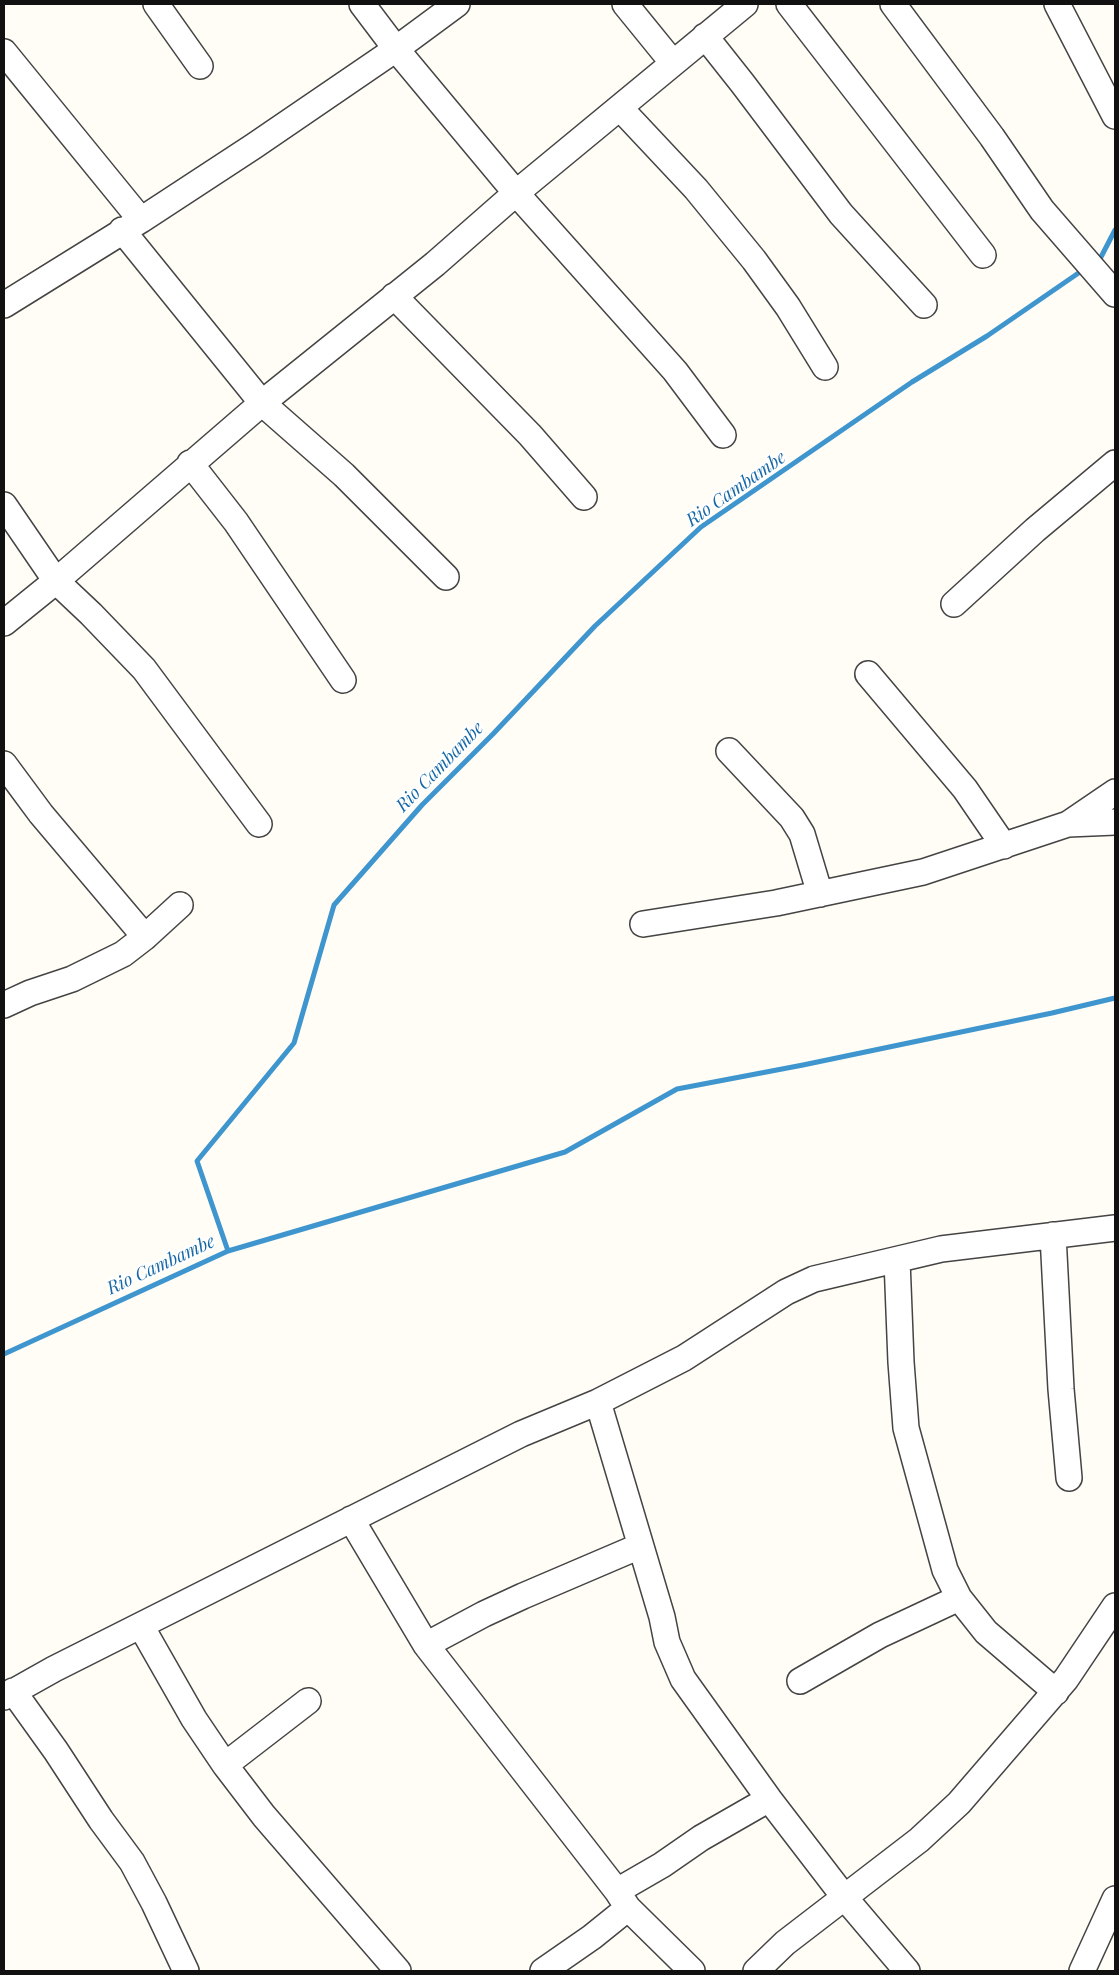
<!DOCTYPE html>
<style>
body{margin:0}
#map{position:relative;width:1119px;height:1975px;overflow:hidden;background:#fffdf5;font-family:"Playfair Display",serif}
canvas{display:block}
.frame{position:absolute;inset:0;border:5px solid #111;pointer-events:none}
</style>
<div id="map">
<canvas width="1119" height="1975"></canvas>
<div class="frame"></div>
</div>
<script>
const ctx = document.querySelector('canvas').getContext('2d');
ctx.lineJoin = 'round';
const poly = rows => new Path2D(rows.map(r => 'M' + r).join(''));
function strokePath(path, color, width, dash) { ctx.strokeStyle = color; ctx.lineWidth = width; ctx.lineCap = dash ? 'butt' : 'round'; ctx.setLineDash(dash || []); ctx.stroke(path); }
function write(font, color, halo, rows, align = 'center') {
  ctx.font = font + ' "Playfair Display",serif'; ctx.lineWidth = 5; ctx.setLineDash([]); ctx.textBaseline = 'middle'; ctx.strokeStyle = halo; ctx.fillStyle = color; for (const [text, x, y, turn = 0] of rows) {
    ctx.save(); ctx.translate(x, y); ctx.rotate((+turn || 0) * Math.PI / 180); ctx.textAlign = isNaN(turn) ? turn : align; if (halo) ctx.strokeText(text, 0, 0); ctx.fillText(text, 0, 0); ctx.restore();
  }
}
const stream = poly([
 [1101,257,1115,230],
 [228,1251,565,1152,677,1089,803,1065,1052,1013,1115,998],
 [4,1354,228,1251,197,1161,294,1043,334,905,422,805,493,734,595,626,701,527,912,382,987,336,1080,272]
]);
const minor = poly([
 [156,4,200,66],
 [362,4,396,49,516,193,675,371,723,435],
 [625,4,673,63],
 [789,4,983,255],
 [893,4,992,137,1042,210,1115,294],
 [1057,4,1115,116],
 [705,36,743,84,841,214,924,305],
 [4,52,141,220],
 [620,108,696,189,754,260,788,307,825,367],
 [122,230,262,403,344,475,446,577],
 [394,296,530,435,584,497],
 [4,305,141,220,254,146,396,49,457,4],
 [190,463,236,522,343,680],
 [4,505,56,581,91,614,144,669,259,824],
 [954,604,1035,530,1115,463],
 [4,623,56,581,262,403,435,264,516,193,745,4],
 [868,674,965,789,1004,846],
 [729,751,792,818,802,834,820,894],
 [4,764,41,814,145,937],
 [1068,824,1115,822],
 [643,924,776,903,923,872,1068,824,1115,792],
 [4,1005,30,993,72,979,123,954,145,937,180,905],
 [1053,1235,1061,1389,1069,1478],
 [897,1260,901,1362,906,1428,945,1570,959,1598,986,1632,1056,1692],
 [598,1402,662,1617,667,1642,683,1679,769,1799,845,1898,907,1971],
 [351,1519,426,1645,617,1891,628,1908,692,1971],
 [141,1626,194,1719,225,1765,264,1816,398,1971],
 [426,1645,484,1614,523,1596,640,1546],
 [800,1681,880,1635,959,1598],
 [13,1691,56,1751,101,1820,132,1862,154,1903,186,1971],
 [4,1697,54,1669,521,1434,598,1402,684,1358,786,1292,814,1279,941,1249,1115,1228],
 [225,1765,308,1701],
 [617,1891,662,1865,701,1838,769,1799],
 [543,1971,592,1937,628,1908],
 [756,1971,785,1943,919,1840,959,1803,1066,1679,1115,1606],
 [1082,1971,1115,1899]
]);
const waterNames = [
 ["Rio Cambambe",736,489,-35],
 ["Rio Cambambe",440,767,-46],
 ["Rio Cambambe",161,1265,-25]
];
strokePath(stream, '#3f96cf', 5);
strokePath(minor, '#444', 28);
strokePath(minor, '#fff', 25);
write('italic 18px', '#1768a6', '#fff', waterNames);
</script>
